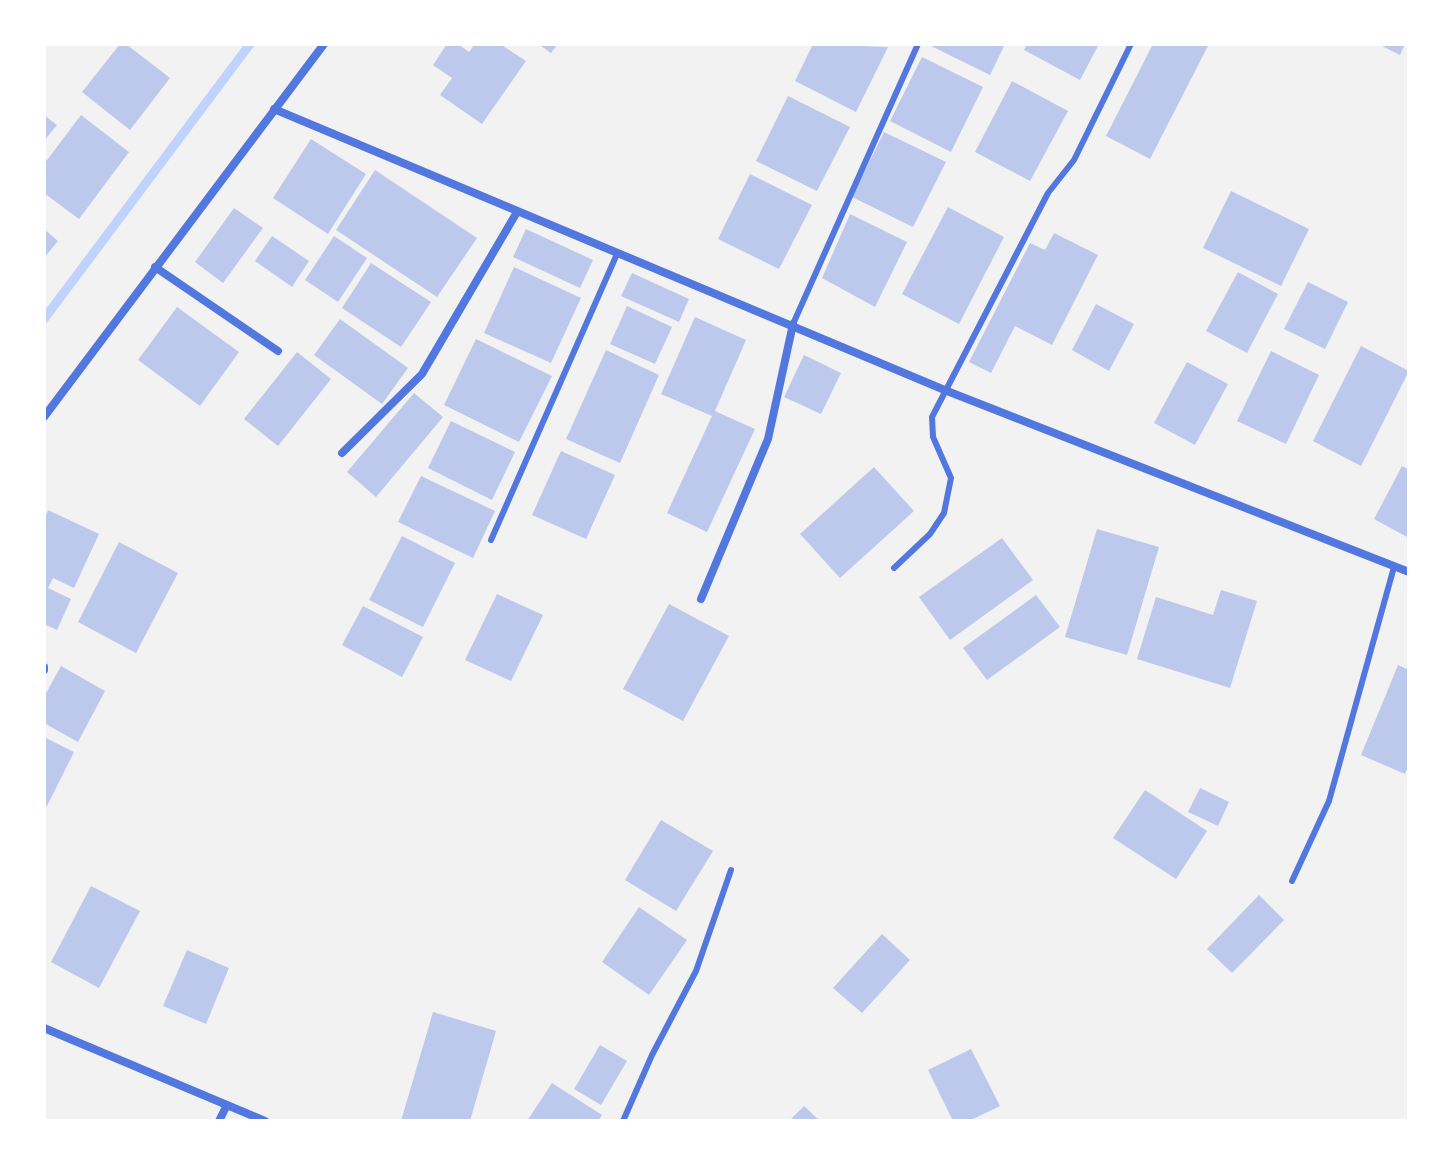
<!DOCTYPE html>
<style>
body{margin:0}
#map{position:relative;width:1453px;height:1165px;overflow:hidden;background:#f2f2f2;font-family:Figtree,sans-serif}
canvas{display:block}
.frame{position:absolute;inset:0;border:46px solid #fff;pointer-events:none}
</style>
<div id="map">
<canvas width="1453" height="1165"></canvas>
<div class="frame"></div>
</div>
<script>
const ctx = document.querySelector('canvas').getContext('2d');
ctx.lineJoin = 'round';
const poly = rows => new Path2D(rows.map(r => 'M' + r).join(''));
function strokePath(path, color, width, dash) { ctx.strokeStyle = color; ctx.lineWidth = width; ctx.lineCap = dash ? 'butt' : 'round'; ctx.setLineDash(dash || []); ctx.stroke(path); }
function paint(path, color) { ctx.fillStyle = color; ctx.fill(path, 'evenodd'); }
const stream = poly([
 [44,319,250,44]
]);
const building = poly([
 [120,44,126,44,170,78,130,130,82,92],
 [447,44,458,44,469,52,475,44,500,44,526,61,482,124,440,95,452,78,433,65],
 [538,44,558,44,551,53],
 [813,44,888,47,856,112,795,81],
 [927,44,1005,44,990,75],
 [1027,44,1099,44,1080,80,1024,50],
 [1153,44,1209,44,1150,159,1106,136],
 [1378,44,1405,44,1400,55],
 [922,57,983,87,951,152,890,121],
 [1012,81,1068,111,1030,181,975,152],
 [788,96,850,127,817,191,756,161],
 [44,115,57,125,44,141],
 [81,115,129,152,79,219,44,193,44,164],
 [884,132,946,162,913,227,852,197],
 [311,139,366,174,328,234,273,198],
 [375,170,477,238,437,297,336,230],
 [750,174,812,205,779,269,718,239],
 [1231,191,1309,229,1281,286,1203,248],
 [948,207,1004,237,959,324,902,294],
 [234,208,263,228,223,283,195,262],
 [850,214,907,242,875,307,822,278],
 [44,229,58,241,44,258],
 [526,229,593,260,580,288,513,257],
 [1054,233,1098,255,1052,345,1015,326,991,373,969,362,1030,243,1045,250],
 [272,236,309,261,292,287,255,261],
 [334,236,367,258,338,302,305,280],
 [371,263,431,302,401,347,342,308],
 [514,267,581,298,551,363,484,333],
 [1238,272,1278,294,1247,353,1206,331],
 [632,273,689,299,679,322,621,296],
 [1308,282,1348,302,1325,349,1284,329],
 [1096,304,1134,324,1109,371,1072,350],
 [627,306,672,327,655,364,610,344],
 [177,307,239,352,200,406,138,360],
 [695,317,746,340,715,411,755,429,707,532,667,513,712,416,661,394],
 [340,319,408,368,382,404,314,355],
 [476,339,552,376,519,442,444,405],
 [1361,346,1409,371,1361,466,1313,441],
 [606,350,659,375,620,463,566,439],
 [1271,351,1319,375,1286,444,1237,421],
 [297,352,331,379,278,446,244,419],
 [804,355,841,373,821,414,784,397],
 [1187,362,1228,384,1195,445,1154,423],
 [414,393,443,417,376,497,347,472],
 [451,421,515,452,492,500,428,468],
 [561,451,615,475,586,539,532,515],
 [1402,466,1409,470,1409,538,1374,519],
 [874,467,914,511,840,578,800,534],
 [421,476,495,511,473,558,398,522],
 [48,510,99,534,74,588,53,578,48,588,71,599,57,630,44,624,44,520],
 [1097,529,1159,547,1127,655,1065,637],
 [402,536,455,563,423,627,369,600],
 [1002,538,1033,580,950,640,919,597],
 [119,542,178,573,136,653,78,622],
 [1221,590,1257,601,1230,688,1137,659,1156,597,1213,615],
 [497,594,543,615,511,681,465,660],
 [1036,595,1060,627,987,680,963,648],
 [669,604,729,636,683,721,623,689],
 [363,606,423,637,402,677,342,645],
 [1398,665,1409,670,1409,765,1405,774,1361,755],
 [61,666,105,691,78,742,44,723,44,697],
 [44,737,74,752,47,806,44,805],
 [1200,788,1229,802,1218,826,1188,812],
 [1145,790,1207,831,1176,879,1113,838],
 [661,820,713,851,676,911,625,880],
 [91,886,140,911,99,988,51,962],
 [1259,895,1284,920,1232,973,1207,949],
 [639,907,687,940,649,995,602,962],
 [882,934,910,960,862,1013,833,988],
 [187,950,229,968,206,1024,163,1006],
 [433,1012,496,1031,470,1121,401,1121],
 [600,1045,627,1061,601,1105,574,1089],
 [971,1049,1000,1106,969,1121,953,1121,928,1070],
 [552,1083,602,1115,598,1121,527,1121],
 [804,1106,820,1121,789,1121]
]);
const service = poly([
 [793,324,918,44],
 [491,540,617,254],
 [894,568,930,534,944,513,951,478,933,437,932,417,1048,193,1074,160,1131,44],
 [1292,881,1329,801,1394,567],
 [623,1121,652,1055,696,971,731,870]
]);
const minor = poly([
 [274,109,947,391,1409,572],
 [155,267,278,351],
 [44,417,324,44],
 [342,453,422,374,517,212],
 [701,599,768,439,793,324],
 [44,667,44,670],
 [44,1028,265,1121],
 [219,1121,227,1105]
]);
strokePath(stream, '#bfd3fe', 9);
paint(building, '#bdc9ec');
strokePath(service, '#5277de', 6);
strokePath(minor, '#5277de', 8);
</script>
